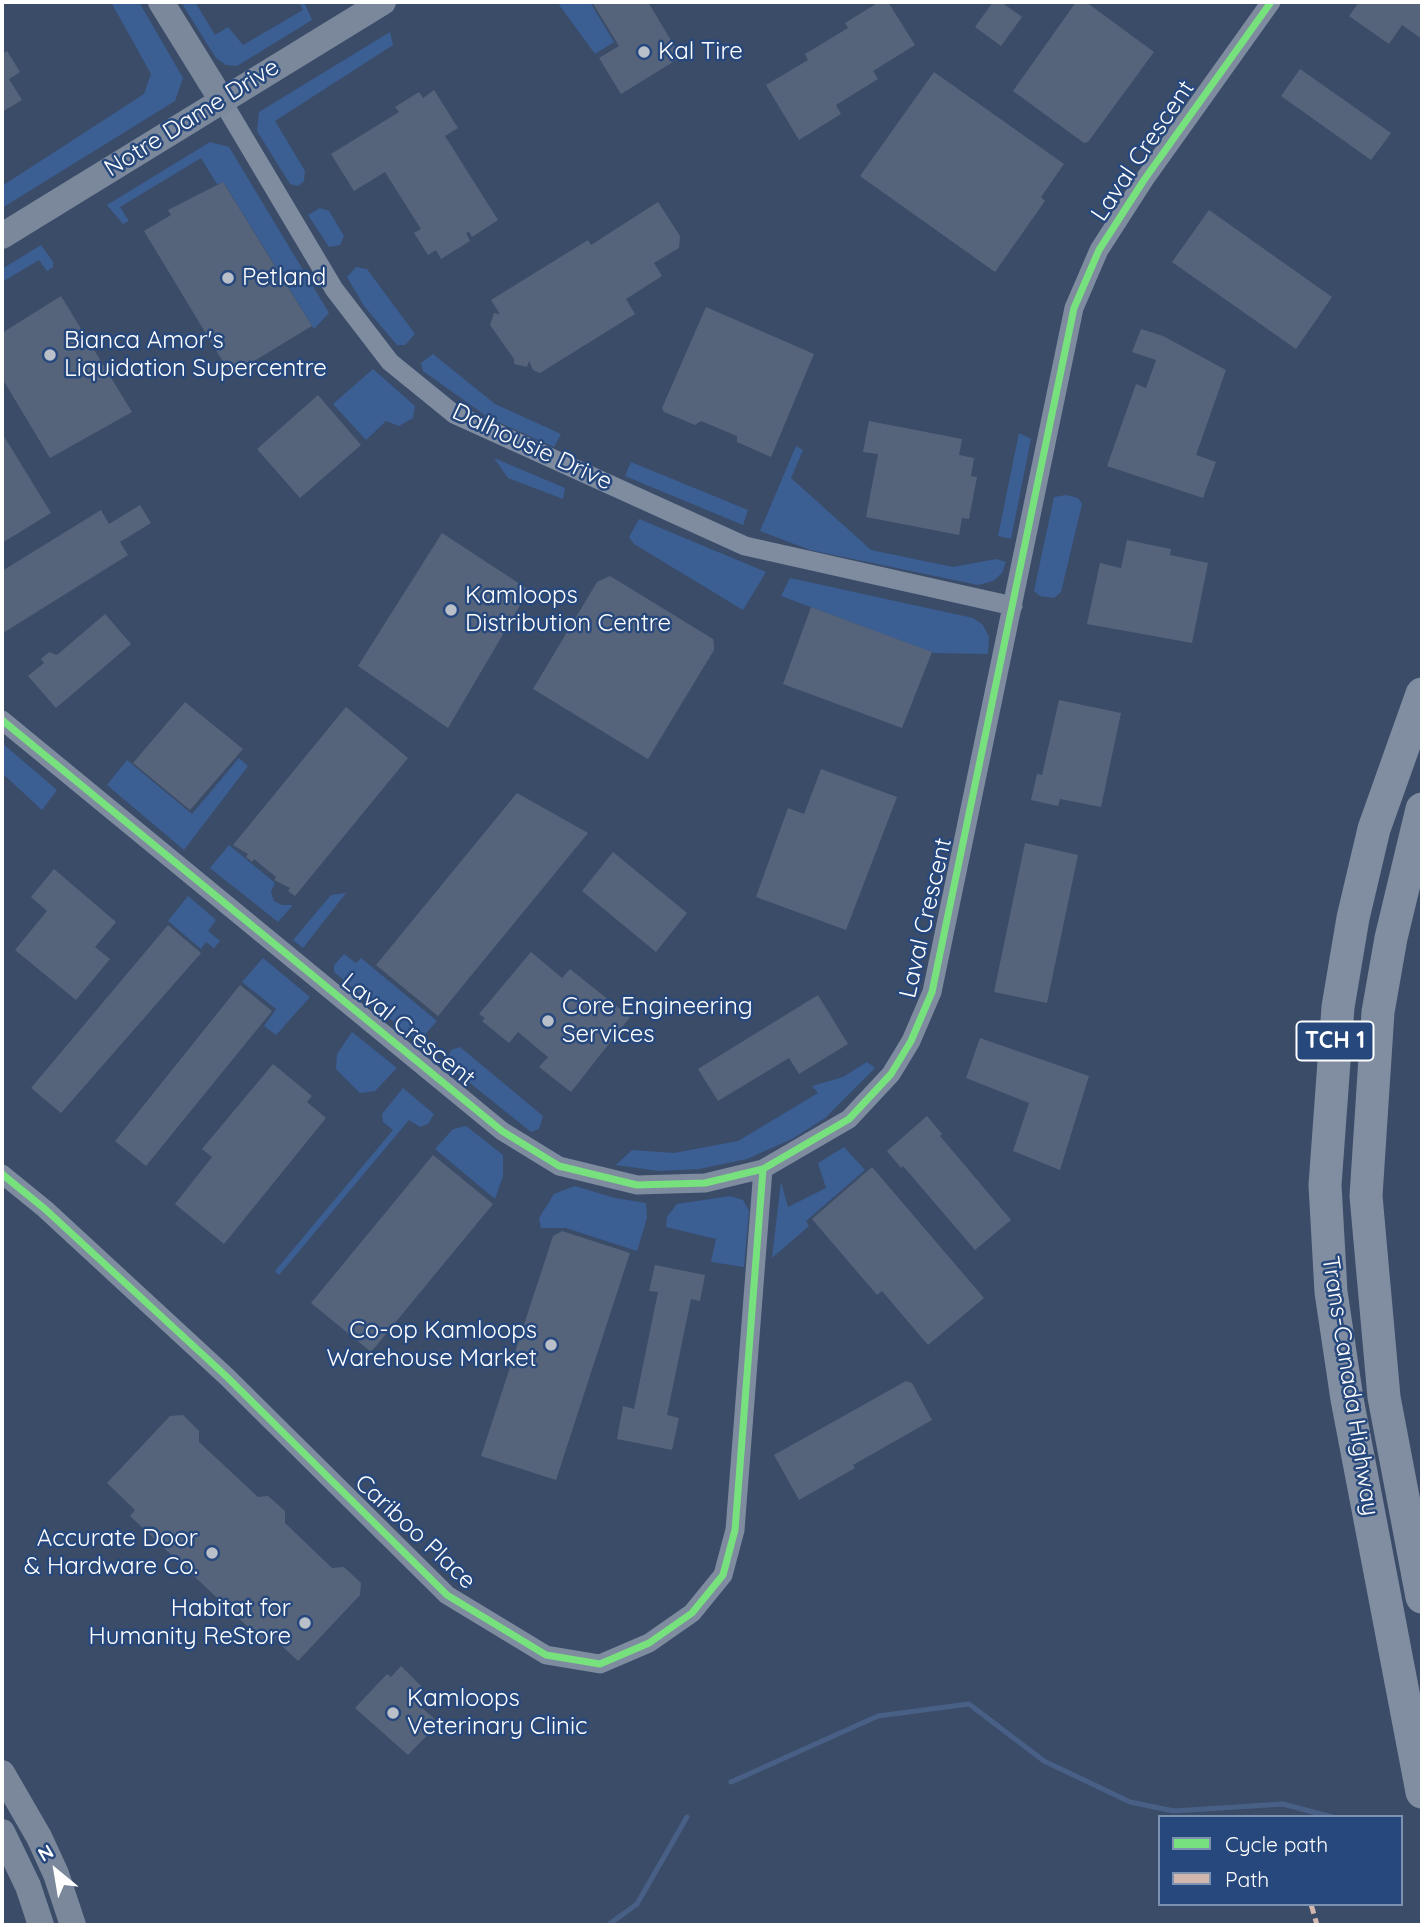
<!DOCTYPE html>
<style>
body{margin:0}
#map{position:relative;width:1424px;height:1927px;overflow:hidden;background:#3b4c69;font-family:Quicksand,sans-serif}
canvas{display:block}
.frame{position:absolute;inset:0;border:4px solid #fff;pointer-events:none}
.legend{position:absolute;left:1158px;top:1815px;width:245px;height:91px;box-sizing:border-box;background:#27487d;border:2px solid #7d91b1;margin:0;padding:9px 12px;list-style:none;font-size:21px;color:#fff}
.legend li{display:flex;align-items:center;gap:14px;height:35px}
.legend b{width:35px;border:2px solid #7d91b1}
.north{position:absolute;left:21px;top:1836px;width:70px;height:70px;-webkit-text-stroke:5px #27487d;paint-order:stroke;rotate:330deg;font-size:19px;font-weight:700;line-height:28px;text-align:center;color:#fff}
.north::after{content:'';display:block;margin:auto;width:24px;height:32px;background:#fff;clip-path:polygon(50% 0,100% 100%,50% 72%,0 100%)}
</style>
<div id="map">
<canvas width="1424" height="1927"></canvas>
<div class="frame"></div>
<ul class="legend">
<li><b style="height:9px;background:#77e17e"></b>Cycle path</li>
<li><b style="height:9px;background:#d1b7ad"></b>Path</li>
</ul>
<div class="north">N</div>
</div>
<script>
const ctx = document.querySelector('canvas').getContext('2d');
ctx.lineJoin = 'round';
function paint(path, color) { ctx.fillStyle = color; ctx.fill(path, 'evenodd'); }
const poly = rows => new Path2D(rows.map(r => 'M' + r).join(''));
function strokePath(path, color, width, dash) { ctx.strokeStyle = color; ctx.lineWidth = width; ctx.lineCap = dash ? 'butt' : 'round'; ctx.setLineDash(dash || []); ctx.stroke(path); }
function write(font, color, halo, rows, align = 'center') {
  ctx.font = font + ' Quicksand,sans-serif'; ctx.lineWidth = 5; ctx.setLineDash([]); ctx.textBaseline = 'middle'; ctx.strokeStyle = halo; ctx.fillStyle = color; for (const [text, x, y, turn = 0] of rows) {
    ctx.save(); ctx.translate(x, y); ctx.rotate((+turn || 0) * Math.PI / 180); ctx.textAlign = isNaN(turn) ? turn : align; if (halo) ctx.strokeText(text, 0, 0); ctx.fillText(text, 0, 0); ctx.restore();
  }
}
const green = poly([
 [111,2,139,2,183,78,175,101,2,208,2,186,144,94,151,74],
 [181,2,195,2,215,35,228,27,243,45,303,10,299,2,304,2,312,20,237,66,226,65,216,58],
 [557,2,590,2,614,42,595,54],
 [390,32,393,45,275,121,305,171,304,181,298,186,290,184,257,131,259,112],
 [210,142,229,147,329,313,314,329,224,183,217,184,201,158,120,207,129,221,123,224,107,205],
 [320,208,329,211,344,236,340,245,329,247,308,215],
 [41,245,53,262,53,267,47,271,39,260,2,282,2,269],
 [356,267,367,269,415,334,405,345,397,345,364,306,347,277],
 [433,354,495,404,561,434,554,447,489,418,423,371,421,363],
 [373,369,415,406,413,418,399,426,386,421,366,440,333,404],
 [1019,433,1031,439,1011,539,998,536],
 [796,446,803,450,791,478,871,550,953,567,996,559,1006,562,1002,573,993,581,978,585,810,550,760,531],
 [494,458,565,488,563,499,508,478],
 [631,462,748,510,743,525,625,476],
 [1066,495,1078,498,1082,504,1061,592,1054,598,1040,596,1034,591,1054,497],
 [639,519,766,572,743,610,634,544,629,537],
 [790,578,973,618,983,625,989,637,988,654,934,653,781,596],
 [2,743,57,790,42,810,2,773],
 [239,758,248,766,184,850,107,785,127,760,192,814],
 [229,845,275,883,271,892,274,901,282,905,293,905,278,922,210,868],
 [346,893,303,948,293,940,331,895],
 [188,896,216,920,208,931,220,941,214,948,206,942,201,949,168,921],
 [344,954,356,963,361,958,437,1021,418,1042,334,972,334,965],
 [263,958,310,997,276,1035,264,1026,276,1009,242,982],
 [352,1032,397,1068,375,1091,360,1093,336,1069,337,1054],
 [460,1047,543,1116,539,1129,531,1132,445,1063,451,1050],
 [867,1062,875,1068,825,1118,792,1139,747,1159,699,1169,659,1171,616,1165,632,1150,674,1153,738,1141,818,1093,812,1086,843,1077],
 [403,1088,434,1114,428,1124,420,1127,409,1120,279,1275,275,1271,393,1130,383,1122,382,1114],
 [466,1126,503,1155,503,1176,495,1199,435,1149,453,1129],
 [844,1147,865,1170,806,1221,809,1226,772,1258,781,1182,788,1207,826,1188,818,1163],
 [575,1186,615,1198,646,1203,647,1218,637,1251,566,1228,541,1228,539,1218,554,1194],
 [730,1196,743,1200,749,1211,744,1267,711,1262,716,1239,666,1227,667,1217,677,1204]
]);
const stream = poly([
 [731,1782,878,1716,969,1704,1044,1761,1130,1802,1174,1811,1283,1804,1332,1817],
 [608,1925,637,1904,687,1817]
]);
const building = poly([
 [592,2,648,2,681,57,621,94,599,58,619,46],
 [879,2,888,2,915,45,873,71,878,79,836,105,841,114,799,140,766,85,808,60,805,54,848,28,845,23],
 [993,2,1001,2,1022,17,1001,46,975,27],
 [1076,2,1086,2,1154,52,1088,142,1084,143,1013,91],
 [1359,2,1422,2,1422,39,1402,25,1389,44,1349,16],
 [7,51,20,72,9,79,22,100,2,112,2,54],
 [1300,69,1391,133,1371,160,1281,96],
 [934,72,1064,164,1041,197,1045,201,995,272,860,176],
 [434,90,458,128,445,136,498,220,472,237,469,232,466,233,470,241,441,259,436,250,428,255,414,233,421,229,385,172,354,191,331,154,399,112,395,107,419,92,423,98],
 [223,182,312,326,231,375,144,231,171,215,168,210],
 [658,202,680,236,679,248,654,263,662,276,626,299,635,314,540,373,533,370,529,361,527,367,514,364,514,359,490,325,494,313,500,314,491,300,588,240,591,245],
 [1209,210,1332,297,1296,349,1172,262],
 [61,296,132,412,50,458,2,378,2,333],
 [706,307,814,354,771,457,737,442,737,436,701,421,695,425,664,412,662,408],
 [1141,329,1163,336,1226,370,1196,455,1216,462,1203,498,1107,466,1136,384,1146,388,1156,360,1132,352],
 [318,395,361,445,300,498,257,449],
 [869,421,962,439,959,455,974,458,971,476,977,477,969,519,962,518,959,535,866,517,878,454,863,452],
 [2,433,51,513,2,543],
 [140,505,151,523,120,542,128,555,3,633,2,571,101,510,109,524],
 [442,533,529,590,448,728,358,666],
 [1127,540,1171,549,1170,555,1208,563,1192,643,1087,624,1100,563,1121,568],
 [610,576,713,639,714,644,714,650,648,759,533,689,597,582],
 [811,607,932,652,902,728,783,684],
 [105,614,131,644,56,708,28,676,44,663,41,659,49,652,57,655],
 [1059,700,1121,713,1101,807,1060,799,1058,806,1031,800,1037,774,1042,775],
 [185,702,243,749,190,810,133,763],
 [346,707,408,758,295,896,288,891,290,888,274,880,276,877,254,859,252,862,246,857,248,854,233,845],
 [821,769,897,797,846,930,756,897,788,808,804,814],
 [517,793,588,833,438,1016,376,965],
 [1025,843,1078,855,1047,1003,994,992],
 [613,852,687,913,656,952,582,891],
 [54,869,116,922,95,947,110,959,76,1000,15,950,47,911,31,897],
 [168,925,201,953,61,1113,31,1088],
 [531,952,562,978,570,969,630,1017,571,1092,539,1067,548,1057,518,1032,509,1043,482,1021,485,1018,479,1014],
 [240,985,272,1011,146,1166,115,1141],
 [818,995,848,1044,799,1074,789,1058,718,1101,698,1069],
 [980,1038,1089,1076,1060,1170,1013,1151,1029,1103,966,1078],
 [273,1064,312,1096,307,1102,326,1118,224,1244,175,1204,212,1157,202,1149],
 [927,1116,942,1134,940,1136,1011,1220,975,1250,903,1166,901,1168,887,1151],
 [433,1155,493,1204,371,1352,311,1303],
 [872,1167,984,1298,928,1345,882,1291,877,1295,812,1219],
 [562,1231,630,1253,556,1480,481,1456,553,1236],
 [655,1265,705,1275,700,1301,691,1299,667,1415,679,1418,672,1450,617,1439,623,1406,634,1409,658,1292,649,1291],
 [906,1381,912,1383,932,1420,853,1465,855,1468,799,1500,774,1455],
 [183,1415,199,1431,199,1442,258,1497,268,1496,285,1511,285,1523,332,1568,344,1567,361,1583,360,1595,298,1661,269,1634,263,1641,130,1516,135,1510,107,1483,170,1416],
 [401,1666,423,1688,412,1699,439,1723,408,1755,355,1708,387,1674,391,1677]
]);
const street = poly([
 [221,99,334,289,390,362,454,414,745,546,1013,606],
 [2,720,502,1131,559,1166,637,1185,705,1183,763,1169,849,1119,891,1074,911,1041,932,992,1074,308,1099,250,1144,180,1271,2],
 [2,1174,45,1209,227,1377,447,1595,546,1655,600,1664,649,1643,692,1613,723,1575,735,1530,763,1169]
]);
const secondary = poly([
 [161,2,221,99],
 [2,236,383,2],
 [2,1773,39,1837,56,1874,73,1925],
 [2,1832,28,1886,41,1925]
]);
const highway = poly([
 [1422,694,1374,829,1353,918,1338,1007,1325,1185,1331,1292,1347,1399,1422,1792],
 [1422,809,1391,938,1378,1012,1366,1196,1384,1397,1422,1597]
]);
const quiet = poly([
 [1311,1904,1317,1925]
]);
const cycleway = poly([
 [2,720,502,1131,559,1166,637,1185,705,1183,763,1169,849,1119,891,1074,911,1041,932,992,1074,308,1099,250,1144,180,1271,2],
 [2,1174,45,1209,227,1377,447,1595,546,1655,600,1664,649,1643,692,1613,723,1575,735,1530,763,1169]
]);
const markers = [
 [644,52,7,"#bac0ca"],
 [228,278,7,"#bac0ca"],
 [50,355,7,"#bac0ca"],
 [451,610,7,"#bac0ca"],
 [548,1021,7,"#bac0ca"],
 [551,1345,7,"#bac0ca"],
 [212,1553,7,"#bac0ca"],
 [305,1623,7,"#bac0ca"],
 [393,1713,7,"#bac0ca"]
];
const shields = [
 [1335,1041,77]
];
const shieldNames = [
 ["TCH 1",1335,1041]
];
const poiNames = [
 ["Kal Tire",658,52],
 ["Petland",242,278],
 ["Bianca Amor's",64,341],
 ["Liquidation Supercentre",64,369],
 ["Kamloops",465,596],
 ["Distribution Centre",465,624],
 ["Core Engineering",562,1007],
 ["Services",562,1035],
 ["Co-op Kamloops",537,1331,"right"],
 ["Warehouse Market",537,1359,"right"],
 ["Accurate Door",198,1539,"right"],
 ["& Hardware Co.",198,1567,"right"],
 ["Habitat for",291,1609,"right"],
 ["Humanity ReStore",291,1637,"right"],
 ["Kamloops",407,1699],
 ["Veterinary Clinic",407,1727]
];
const streetNames = [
 ["Notre Dame Drive",192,118,-32],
 ["Laval Crescent",1143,151,-56],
 ["Dalhousie Drive",532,447,25],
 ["Laval Crescent",926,918,-77],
 ["Laval Crescent",408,1030,39],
 ["Trans-Canada Highway",1350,1386,81],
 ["Cariboo Place",415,1532,43]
];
paint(green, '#3b5e93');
strokePath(stream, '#496086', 5);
paint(building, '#56647b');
strokePath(street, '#7f8ca0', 19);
strokePath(secondary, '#7b889c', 26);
strokePath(highway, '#818da0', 33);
strokePath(quiet, '#d1b7ad', 5, [10, 5]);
strokePath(cycleway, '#77e17e', 7);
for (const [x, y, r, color] of markers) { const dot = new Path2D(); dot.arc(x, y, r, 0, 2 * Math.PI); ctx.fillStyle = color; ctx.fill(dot); strokePath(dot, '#27487d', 2.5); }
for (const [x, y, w] of shields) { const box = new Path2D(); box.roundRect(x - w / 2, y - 19.5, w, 39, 5); ctx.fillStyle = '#27487d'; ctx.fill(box); strokePath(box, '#fff', 2); }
write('bold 23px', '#fff', null, shieldNames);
write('24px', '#fff', '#27487d', poiNames, 'left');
write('24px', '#fff', '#27487d', streetNames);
</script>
